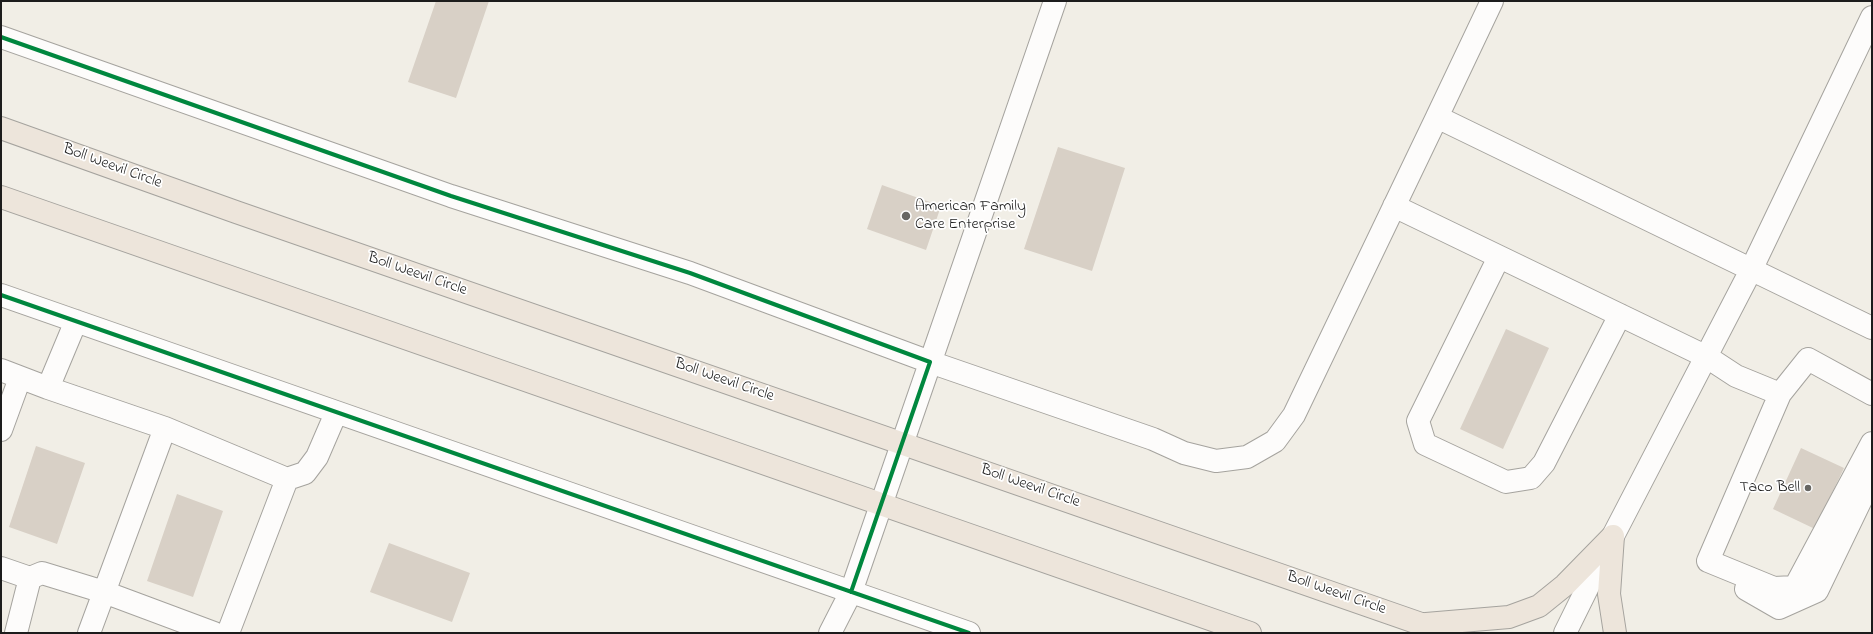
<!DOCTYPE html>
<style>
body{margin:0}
#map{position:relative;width:1873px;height:634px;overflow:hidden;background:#f1eee6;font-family:"Indie Flower",sans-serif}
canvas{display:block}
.frame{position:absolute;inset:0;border:2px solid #1c1c1c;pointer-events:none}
</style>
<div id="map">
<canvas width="1873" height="634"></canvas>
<div class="frame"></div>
</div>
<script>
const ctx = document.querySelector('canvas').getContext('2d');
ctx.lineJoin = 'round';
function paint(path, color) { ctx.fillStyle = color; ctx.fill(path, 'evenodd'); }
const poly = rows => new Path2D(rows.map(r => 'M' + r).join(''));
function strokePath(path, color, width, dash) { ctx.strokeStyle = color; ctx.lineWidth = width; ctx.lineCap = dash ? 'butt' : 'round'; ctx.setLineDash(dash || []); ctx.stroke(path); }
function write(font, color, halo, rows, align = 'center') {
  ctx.font = font + ' "Indie Flower",sans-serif'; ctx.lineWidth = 3.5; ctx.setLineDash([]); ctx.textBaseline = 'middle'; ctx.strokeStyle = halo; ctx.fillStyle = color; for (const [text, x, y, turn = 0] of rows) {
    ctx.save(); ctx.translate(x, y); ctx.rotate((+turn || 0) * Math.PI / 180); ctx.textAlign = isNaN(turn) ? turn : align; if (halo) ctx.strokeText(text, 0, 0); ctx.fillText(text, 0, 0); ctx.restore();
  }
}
const building = poly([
 [436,1,489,1,456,98,408,82],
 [1058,147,1125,168,1092,271,1024,249],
 [882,185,941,206,926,250,867,229],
 [1506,329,1549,348,1503,449,1460,429],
 [36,446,85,463,57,544,9,527],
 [1801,448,1844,468,1815,529,1773,509],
 [177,494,223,511,193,597,147,581],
 [389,543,470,573,452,622,370,592]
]);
const minor = poly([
 [1,37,451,196,690,273,930,362,1153,439,1184,453,1216,461,1247,457,1275,441,1294,415,1437,117,1872,328],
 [1437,117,1492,1],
 [1394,206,1707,357,1736,376,1780,394],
 [1499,257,1418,421,1425,444,1506,482,1531,478,1544,463,1620,315],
 [1,295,969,633],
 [1,370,48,388,165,428,287,479,305,473,317,457,336,413],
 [48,388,76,321],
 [1,430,20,378],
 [1708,561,1780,394,1808,359,1872,394],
 [1708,561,1774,588,1795,587,1872,443],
 [1,568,30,578],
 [1746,589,1779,608,1817,591,1872,477],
 [16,633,30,578,42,573,104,592,214,633],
 [89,633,165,428],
 [228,633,287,479],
 [830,633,851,592,1055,1],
 [1565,633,1613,536,1751,270,1872,17]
]);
const highway = poly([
 [1,128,236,212,1447,633],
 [1,197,1250,633],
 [1613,536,1609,594,1615,633],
 [1426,624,1509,617,1539,606,1565,585,1613,536]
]);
const cycleway = poly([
 [1,37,451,196,690,273,930,362,851,592],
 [1,295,969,633]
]);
const markers = [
 [906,216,5,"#676663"],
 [1808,488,4,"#676663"]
];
const streetNames = [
 ["Boll Weevil Circle",112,167,20],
 ["Boll Weevil Circle",417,275,19],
 ["Boll Weevil Circle",724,381,19],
 ["Boll Weevil Circle",1030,487,19],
 ["Boll Weevil Circle",1336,594,19]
];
const poiNames = [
 ["American Family",915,207],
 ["Care Enterprise",915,225],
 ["Taco Bell",1800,488,"right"]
];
paint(building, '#d8d0c6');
strokePath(minor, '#a5a39e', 24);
strokePath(highway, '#a5a39e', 24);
strokePath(minor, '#fdfcfb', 22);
strokePath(highway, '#ede5db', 22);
strokePath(cycleway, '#00873e', 4);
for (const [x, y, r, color] of markers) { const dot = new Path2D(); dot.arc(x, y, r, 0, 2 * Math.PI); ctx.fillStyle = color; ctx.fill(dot); strokePath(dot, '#fff', 1.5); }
write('16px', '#1c1c1c', '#fff', streetNames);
write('16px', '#1c1c1c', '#fff', poiNames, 'left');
</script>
